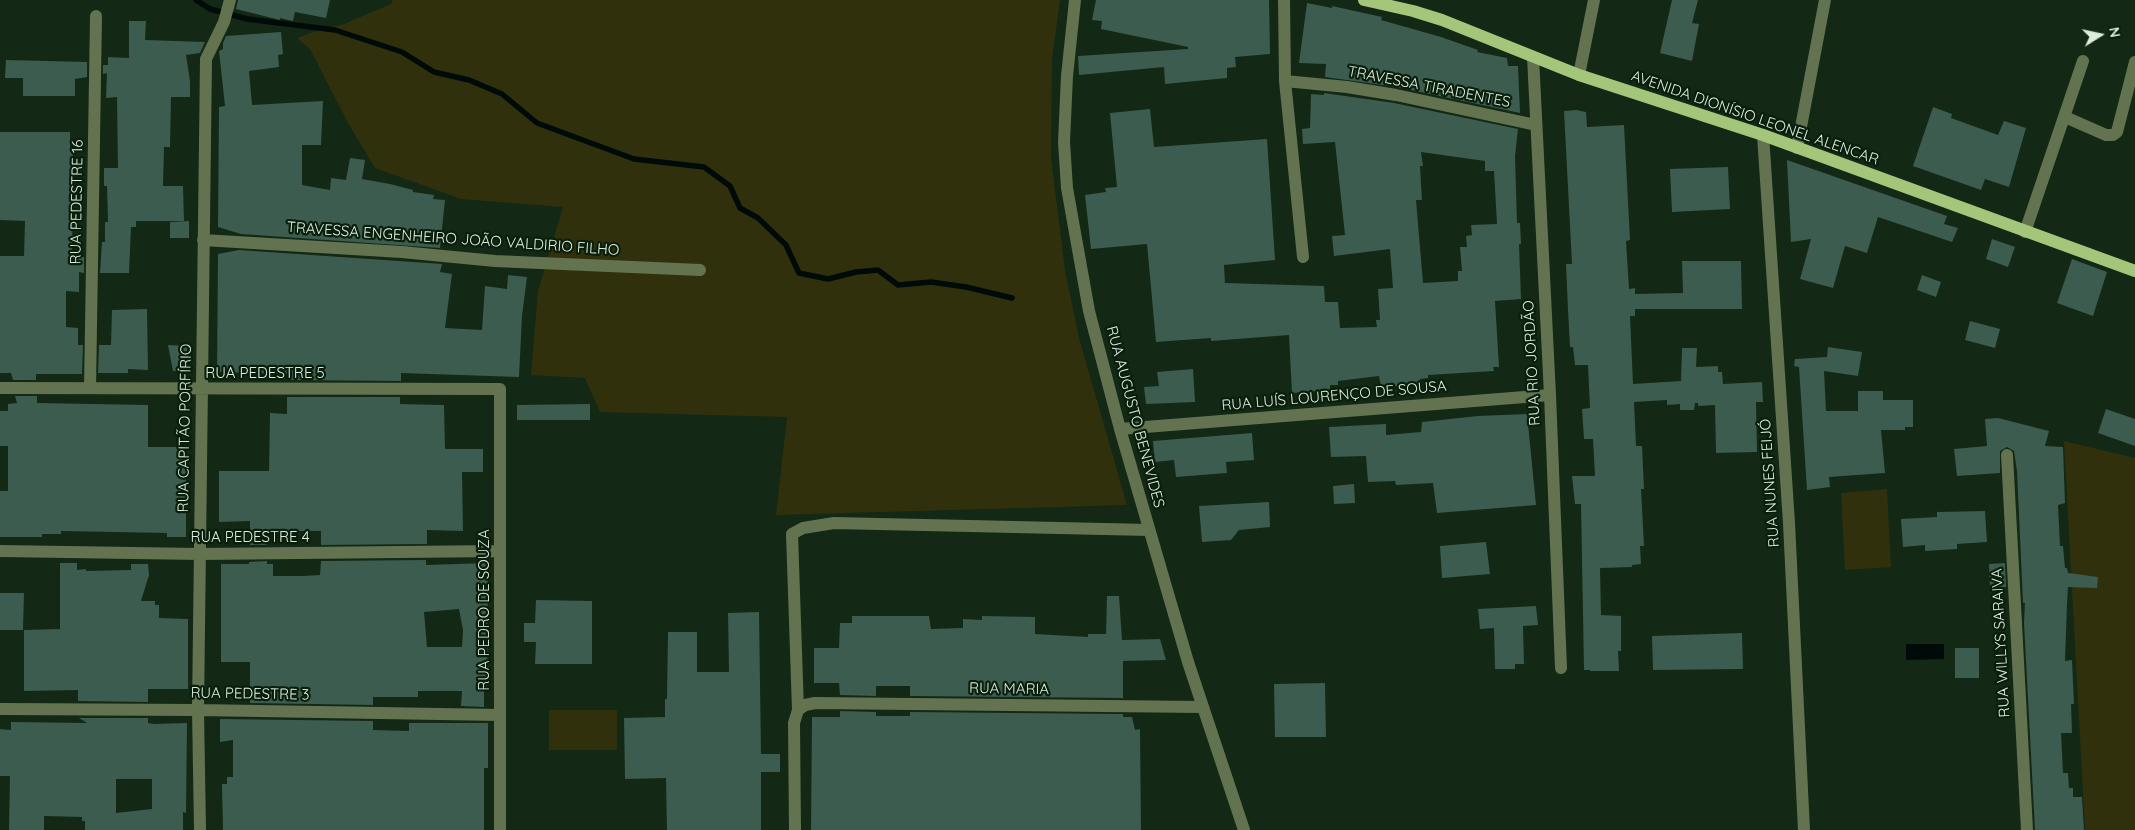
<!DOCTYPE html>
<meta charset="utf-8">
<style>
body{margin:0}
#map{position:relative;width:2135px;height:830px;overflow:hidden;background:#132815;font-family:Quicksand,sans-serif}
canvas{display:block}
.north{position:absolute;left:2075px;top:10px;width:50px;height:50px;-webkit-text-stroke:4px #091f0c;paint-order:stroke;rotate:80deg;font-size:14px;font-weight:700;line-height:20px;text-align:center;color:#deecdf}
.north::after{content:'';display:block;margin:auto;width:18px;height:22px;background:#deecdf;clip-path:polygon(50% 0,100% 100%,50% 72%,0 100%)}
</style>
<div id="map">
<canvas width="2135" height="830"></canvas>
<div class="north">N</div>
</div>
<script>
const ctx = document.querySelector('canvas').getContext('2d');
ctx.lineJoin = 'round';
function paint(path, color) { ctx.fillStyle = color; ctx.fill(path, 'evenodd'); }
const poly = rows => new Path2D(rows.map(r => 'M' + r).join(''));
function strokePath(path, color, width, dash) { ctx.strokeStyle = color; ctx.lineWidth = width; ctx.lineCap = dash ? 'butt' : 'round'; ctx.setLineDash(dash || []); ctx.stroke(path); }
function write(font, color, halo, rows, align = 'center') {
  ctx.font = font + ' Quicksand,sans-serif'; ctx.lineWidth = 4.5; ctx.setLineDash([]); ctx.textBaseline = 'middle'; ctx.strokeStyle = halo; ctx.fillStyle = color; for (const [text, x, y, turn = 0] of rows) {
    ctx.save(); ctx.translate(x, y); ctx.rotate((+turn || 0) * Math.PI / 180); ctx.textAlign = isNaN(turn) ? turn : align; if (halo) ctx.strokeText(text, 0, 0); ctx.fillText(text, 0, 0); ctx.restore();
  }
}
const green = poly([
 [393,0,1060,0,1052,60,1051,158,1065,270,1079,338,1127,505,776,515,787,417,600,412,585,378,531,375,538,291,563,207,461,199,375,168,348,123,310,49,297,38,322,29,344,24,391,4],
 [2064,441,2135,458,2135,830,2085,830],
 [1887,489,1891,567,1845,570,1841,493],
 [549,710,617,710,617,750,549,750]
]);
const water = poly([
 [1906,644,1944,644,1944,659,1906,660]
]);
const stream = poly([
 [196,0,210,9,247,19,335,30,402,52,434,72,469,80,502,94,537,123,634,159,704,167,730,186,740,208,758,218,786,245,799,273,828,279,856,272,878,270,898,285,931,282,966,287,1012,298]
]);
const building = poly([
 [238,0,330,0,326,18,295,12,293,21,280,18,280,20,236,9],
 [1096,0,1269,0,1270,54,1235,57,1236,67,1227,68,1227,78,1165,84,1164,67,1079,75,1078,56,1188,49,1188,47,1101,29,1102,21,1092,20],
 [1672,0,1698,0,1692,23,1699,24,1692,61,1660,53],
 [1307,3,1332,8,1332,6,1382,17,1381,20,1441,37,1478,50,1477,52,1507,58,1508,66,1518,66,1520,113,1397,87,1325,77,1326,64,1299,63],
 [129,21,146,21,145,40,205,42,200,53,186,55,190,81,190,97,171,97,170,147,164,147,163,186,183,186,184,221,136,221,136,227,131,227,129,273,100,273,102,242,105,242,105,222,108,222,107,186,104,186,104,168,118,168,117,97,106,98,107,73,103,74,103,65,108,65,108,57,129,58],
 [281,32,283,54,278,55,279,67,249,71,252,105,323,101,321,145,302,145,302,185,330,190,331,178,346,180,350,158,365,160,362,179,390,184,413,190,413,192,434,195,433,199,445,200,440,248,241,234,218,227,219,107,225,106,219,51,223,49,223,43,226,36],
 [6,60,87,62,87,77,75,79,75,96,23,96,23,78,5,78],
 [1324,93,1394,103,1518,129,1515,156,1517,223,1520,223,1521,244,1519,244,1521,299,1495,301,1499,367,1493,367,1494,371,1428,375,1428,378,1420,379,1420,384,1381,387,1379,376,1338,381,1338,385,1330,385,1330,390,1292,393,1289,335,1211,341,1211,338,1156,342,1147,244,1091,249,1085,195,1106,192,1105,188,1117,187,1110,113,1150,109,1154,147,1267,139,1275,260,1224,265,1225,283,1324,286,1325,302,1338,302,1340,328,1377,327,1376,320,1380,320,1378,289,1393,288,1390,249,1334,256,1332,236,1345,235,1335,142,1303,144,1302,129,1310,128,1311,94,1324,95],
 [1421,152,1485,161,1485,171,1494,171,1497,224,1471,225,1472,235,1466,236,1467,247,1460,247,1462,271,1458,271,1458,281,1423,283,1416,200,1422,200,1420,166,1423,166],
 [1933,107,1952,114,1951,118,1998,135,2004,121,2026,128,2009,187,1985,179,1981,190,1913,166],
 [1576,110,1586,112,1587,127,1624,125,1630,240,1626,241,1629,289,1635,288,1635,294,1683,293,1682,261,1741,261,1742,309,1635,309,1635,316,1630,316,1633,384,1681,381,1682,348,1697,348,1696,367,1718,366,1718,372,1722,372,1723,384,1762,382,1763,402,1756,402,1757,452,1716,453,1715,405,1698,406,1698,403,1695,403,1694,410,1680,410,1680,404,1667,405,1667,400,1634,402,1636,446,1642,446,1644,489,1641,489,1644,546,1640,546,1641,564,1632,565,1632,567,1600,568,1601,615,1621,616,1621,651,1618,651,1619,671,1590,671,1590,670,1584,670,1581,504,1575,504,1572,476,1595,476,1593,439,1584,439,1582,409,1590,408,1588,365,1575,365,1573,347,1570,347,1568,310,1566,264,1572,264,1564,111],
 [0,132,70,132,70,150,73,150,73,167,72,257,84,257,84,273,79,272,79,292,66,291,66,327,78,328,78,345,83,345,82,374,36,374,36,380,13,380,11,373,0,373,0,256,24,256,25,221,0,220],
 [1787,160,1947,216,1944,224,1958,228,1952,242,1878,217,1867,253,1845,246,1833,288,1800,279,1811,239,1791,242],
 [1728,167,1730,209,1672,212,1670,169],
 [189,221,189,238,170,238,170,222],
 [1992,239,2015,247,2008,267,1986,259],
 [239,250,442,264,440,272,452,274,445,328,482,330,485,286,507,289,508,275,527,277,522,316,519,377,401,373,401,381,288,380,288,374,217,372,218,254],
 [2072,259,2107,272,2093,316,2057,303],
 [1922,275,1941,282,1936,297,1917,290],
 [147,309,148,370,128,369,128,373,98,373,99,345,111,345,112,310],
 [1970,321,2000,329,1995,348,1965,340],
 [168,345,187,346,187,371,173,371],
 [1828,347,1862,352,1858,376,1824,371,1826,411,1858,411,1858,391,1883,391,1883,400,1913,400,1913,427,1905,427,1905,430,1881,430,1885,473,1829,477,1830,487,1807,490,1799,367,1794,366,1795,359,1827,357],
 [1193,369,1195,402,1146,404,1144,387,1159,386,1157,372],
 [15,396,37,396,37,403,148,405,148,447,186,447,186,537,167,537,167,533,61,531,61,534,42,534,42,537,0,537,0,491,8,491,8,446,0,446,0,411,8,411,8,404,17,403],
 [287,397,400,397,400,404,444,405,445,449,483,449,483,472,462,472,463,531,427,530,427,544,321,545,321,531,268,531,267,545,250,545,250,521,219,522,219,471,269,471,270,413,287,414],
 [590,404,590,420,517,420,517,405],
 [2106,409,2135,419,2135,446,2098,433],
 [1527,414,1536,505,1437,513,1433,483,1396,485,1395,481,1368,482,1366,456,1331,457,1329,427,1386,424,1386,435,1421,432,1422,422,1478,416],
 [1998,418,2049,431,2045,446,2063,447,2065,503,2058,505,2060,546,2063,546,2065,568,2067,568,2068,573,2098,577,2097,588,2068,587,2067,604,2065,661,2072,660,2074,704,2071,704,2072,733,2061,733,2063,773,2068,773,2069,788,2073,788,2073,797,2082,797,2084,830,2035,830,2024,623,2025,603,2023,603,2017,471,2014,451,2007,447,2000,451,2000,473,1957,476,1954,449,1987,446,1985,419],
 [1252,433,1254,460,1226,462,1227,473,1176,477,1174,460,1155,462,1153,441],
 [1354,484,1355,503,1334,504,1333,486],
 [1269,502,1270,527,1239,530,1231,540,1202,542,1199,506],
 [1985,511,1987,542,1957,544,1957,549,1925,551,1925,545,1903,547,1901,519,1937,517,1937,512],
 [1486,542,1490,574,1442,578,1440,546],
 [426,560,426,565,488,563,487,687,484,687,484,707,461,706,462,691,418,691,418,697,373,697,373,705,250,703,250,662,221,662,221,564,249,564,249,562,267,561,267,564,273,564,273,576,303,576,320,575,321,561],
 [459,609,463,630,462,647,427,647,424,612],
 [60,563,77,563,77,570,86,569,86,571,131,570,131,564,148,564,149,575,141,601,155,601,155,605,159,605,159,618,188,619,188,689,148,689,148,702,78,701,78,690,24,691,24,630,60,629],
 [2005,563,2006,587,1990,588,1989,564],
 [0,593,24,593,23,630,0,630],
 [1107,596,1119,596,1122,640,1160,639,1166,660,1123,661,1123,698,910,696,910,686,876,686,876,696,840,695,839,683,814,683,814,648,839,648,840,623,852,623,852,616,929,616,931,629,963,628,963,619,982,620,982,616,1035,617,1035,634,1088,637,1088,634,1106,634],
 [536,600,592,601,592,664,535,664,536,642,524,642,524,623,535,623],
 [1536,606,1538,625,1523,626,1524,664,1515,664,1515,669,1495,669,1494,628,1480,629,1478,609],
 [759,612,761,754,780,754,780,772,761,772,761,830,667,830,666,778,625,779,624,718,665,717,665,699,667,699,668,632,697,632,697,672,729,672,728,613],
 [1742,633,1743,669,1653,670,1652,636],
 [1955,648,1979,648,1979,678,1955,678],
 [1325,683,1326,737,1275,737,1274,684],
 [840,711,876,712,876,716,910,716,910,712,1123,714,1123,717,1132,717,1135,730,1140,729,1141,830,811,830,812,717,840,717],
 [79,718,148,718,148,723,154,724,187,723,186,813,183,812,183,830,85,830,85,821,82,821,82,817,44,816,44,830,9,830,10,776,0,776,0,729,11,730,11,722,87,723],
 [116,779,152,779,152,809,116,813],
 [220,719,373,721,373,730,409,731,409,723,488,723,488,768,484,768,484,830,223,830,222,784,227,784,227,777,233,777,233,740,220,742]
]);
const minor = poly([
 [1075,0,1067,76,1064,142,1067,188,1089,311,1120,429,1188,662,1244,830],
 [1284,0,1285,81,1303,257],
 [1533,57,1550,395,1561,668],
 [1579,75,1594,0],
 [1285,81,1347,87,1396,95,1536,125],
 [2065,117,2106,135,2113,135,2117,132,2135,62],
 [1763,135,1789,523,1804,830],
 [1797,148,1825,0],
 [2025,232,2083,61],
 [203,240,402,252,495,261,700,270],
 [0,388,500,389,500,830],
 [90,388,96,16],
 [1120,429,1550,395],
 [2007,455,2027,830],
 [0,551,200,554,500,551],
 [0,709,198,710,500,715],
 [798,710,792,534,803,528,834,523,1149,530],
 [200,830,198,710,206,59,224,22,230,0],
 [795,830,794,723,798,710,805,705,815,703,1202,707]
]);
const major = poly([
 [1364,0,1413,11,1442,20,1579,75,1763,135,2135,271]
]);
const streetNames = [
 ["TRAVESSA TIRADENTES",1429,87,11],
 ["AVENIDA DIONÍSIO LEONEL ALENCAR",1755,118,19],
 ["RUA PEDESTRE 16",77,202,-89],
 ["TRAVESSA ENGENHEIRO JOÃO VALDIRIO FILHO",453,239,4],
 ["RUA RIO JORDÃO",1532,363,-93],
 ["RUA PEDESTRE 5",265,373],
 ["RUA LUÍS LOURENÇO DE SOUSA",1334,396,-5],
 ["RUA AUGUSTO BENEVIDES",1135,417,75],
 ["RUA CAPITÃO PORFÍRIO",185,428,-89],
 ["RUA NUNES FEIJÓ",1770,483,-94],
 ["RUA PEDESTRE 4",250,537],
 ["RUA PEDRO DE SOUZA",484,610,-90],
 ["RUA WILLYS SARAIVA",2001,643,-93],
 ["RUA MARIA",1009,689,1],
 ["RUA PEDESTRE 3",250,694,1]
];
paint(green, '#30310c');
paint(water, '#000b09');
strokePath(stream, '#000b09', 5.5);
paint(building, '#3b5c4e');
strokePath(minor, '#637350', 12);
strokePath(major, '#a3c67a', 12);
write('15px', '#deecdf', '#091f0c', streetNames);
</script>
